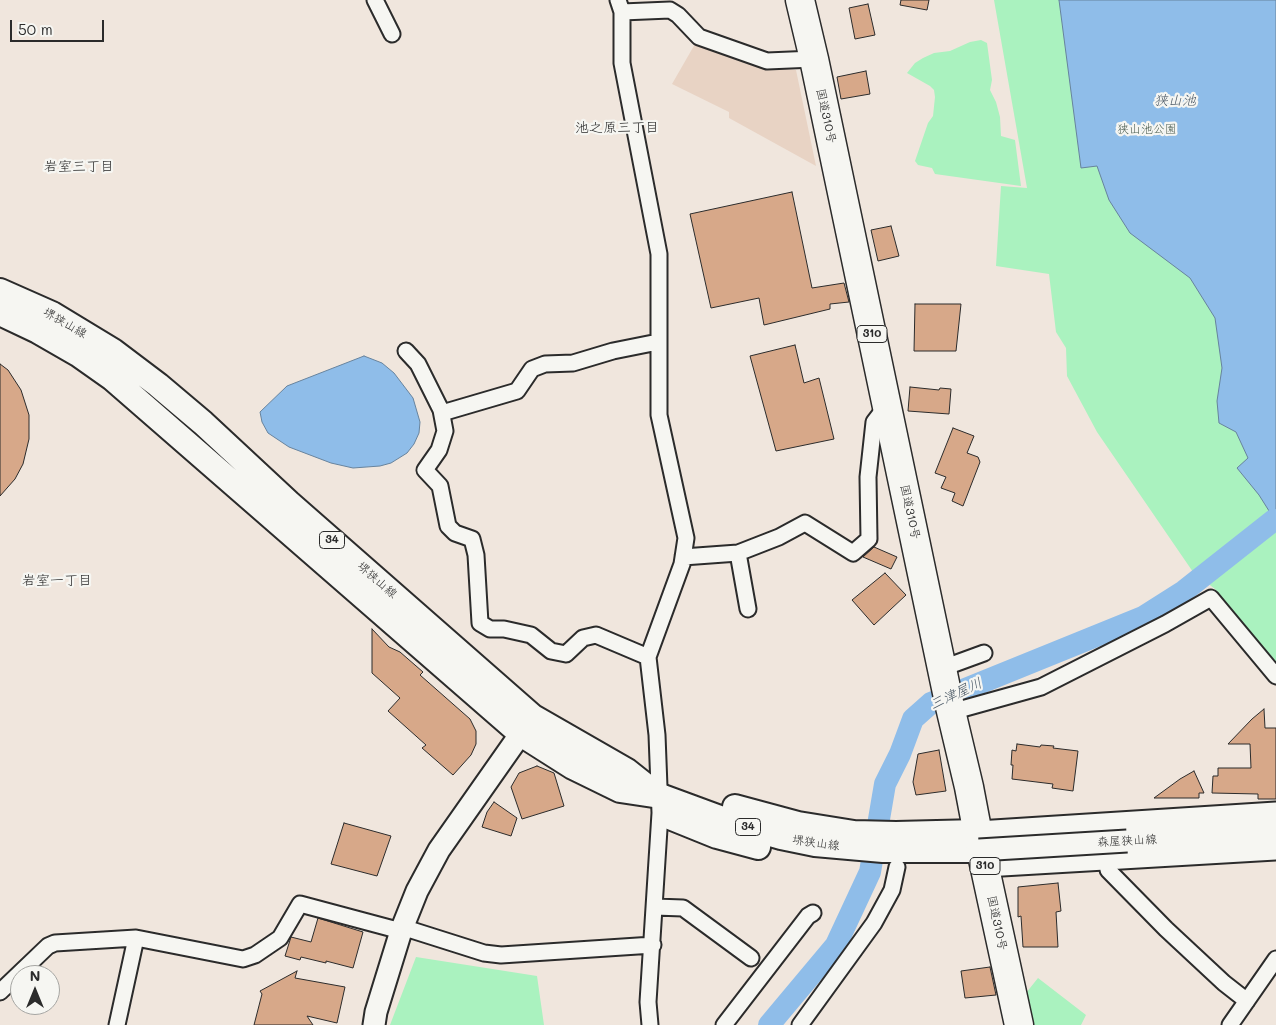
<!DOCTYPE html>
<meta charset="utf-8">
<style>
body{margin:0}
#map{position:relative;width:1276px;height:1025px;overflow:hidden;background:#f0e6dd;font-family:Mali,sans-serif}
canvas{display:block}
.north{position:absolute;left:10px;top:965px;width:50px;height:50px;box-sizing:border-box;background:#f6f6f2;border:1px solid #a5a5a2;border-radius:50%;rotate:0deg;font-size:14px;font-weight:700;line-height:20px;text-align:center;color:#2b2b2b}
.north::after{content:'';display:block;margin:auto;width:18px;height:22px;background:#2b2b2b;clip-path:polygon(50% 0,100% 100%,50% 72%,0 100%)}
.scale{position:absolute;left:10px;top:20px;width:94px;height:22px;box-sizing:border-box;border:2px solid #2b2b2b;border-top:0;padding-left:6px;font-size:15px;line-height:18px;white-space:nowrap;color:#2b2b2b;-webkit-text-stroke:4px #f6f6f2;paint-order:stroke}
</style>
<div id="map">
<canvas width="1276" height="1025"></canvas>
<div class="north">N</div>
<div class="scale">50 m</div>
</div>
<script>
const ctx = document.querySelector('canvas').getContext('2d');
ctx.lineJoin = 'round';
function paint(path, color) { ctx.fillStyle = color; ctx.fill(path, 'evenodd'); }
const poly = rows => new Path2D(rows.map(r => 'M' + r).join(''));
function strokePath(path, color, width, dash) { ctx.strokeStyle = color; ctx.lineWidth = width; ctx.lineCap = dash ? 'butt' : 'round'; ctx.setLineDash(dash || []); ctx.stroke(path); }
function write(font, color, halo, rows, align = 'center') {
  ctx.font = font + ' Mali,"Klee One",sans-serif'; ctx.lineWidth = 4.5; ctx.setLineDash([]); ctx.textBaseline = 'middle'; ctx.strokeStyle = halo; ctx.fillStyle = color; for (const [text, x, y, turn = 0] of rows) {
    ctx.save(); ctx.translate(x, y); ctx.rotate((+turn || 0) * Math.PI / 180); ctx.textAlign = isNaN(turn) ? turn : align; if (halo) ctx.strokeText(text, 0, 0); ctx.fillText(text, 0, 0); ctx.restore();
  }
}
const built = poly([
 [695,44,753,66,796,70,816,166,729,118,729,112,672,84]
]);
const green = poly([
 [994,0,1276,0,1276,668,1215,589,1193,572,1097,432,1067,376,1066,348,1056,332,1049,274,996,266,1001,186,1027,188],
 [981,40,987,43,992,80,990,90,996,102,1000,117,1001,136,1015,140,1021,186,935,174,932,168,918,165,915,161,928,123,933,116,935,97,934,90,930,86,907,73,915,63,923,58,934,53,950,51,970,42],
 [416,957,537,976,544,1025,390,1025],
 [1038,978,1086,1015,1081,1025,1031,1025,1026,993]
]);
const water = poly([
 [1059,0,1276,0,1276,522,1259,495,1237,468,1248,458,1236,432,1219,423,1217,401,1222,368,1215,318,1190,278,1130,233,1109,200,1097,166,1081,168,1059,0],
 [364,356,382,363,394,373,413,398,420,422,419,433,414,444,407,453,391,463,380,466,353,468,331,463,289,447,268,433,262,422,260,412,287,386,364,356]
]);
const river = poly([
 [769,1025,836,945,870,872,885,784,900,754,913,719,931,703,1143,617,1184,591,1274,520]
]);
const building = poly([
 [901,0,929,0,927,10,900,5,901,0],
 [868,4,875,35,855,39,849,8,868,4],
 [866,71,870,94,841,99,837,77,866,71],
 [792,192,812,288,844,283,849,302,830,304,830,309,764,325,759,298,711,308,690,214,792,192],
 [891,226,899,256,878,261,871,230,891,226],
 [915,304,961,304,956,351,914,351,915,304],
 [795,345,804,383,819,378,834,439,776,451,750,356,795,345],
 [0,364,8,370,21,390,29,415,29,439,23,464,15,479,0,496,0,364],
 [910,387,939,390,940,388,951,389,949,414,908,411,910,387],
 [953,428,974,436,967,453,978,457,980,462,963,506,952,501,955,493,941,488,946,477,935,473,953,428],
 [874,547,897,557,891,569,863,557,874,547],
 [885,573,906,595,874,625,852,600,885,573],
 [372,629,389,647,400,652,423,672,420,675,470,719,476,731,476,744,471,755,453,775,422,748,426,745,388,711,400,698,372,673,372,629],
 [1264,709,1265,728,1276,728,1276,799,1258,799,1258,794,1212,793,1213,776,1218,776,1218,768,1251,768,1250,744,1228,744,1252,719,1264,709],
 [1017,744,1040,747,1041,745,1054,746,1053,748,1078,751,1073,791,1052,788,1053,784,1012,779,1013,765,1011,765,1012,750,1016,751,1017,744],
 [939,750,946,791,916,795,913,782,918,754,939,750],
 [537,766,554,773,564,806,522,819,511,787,519,773,537,766],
 [1194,771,1204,793,1199,793,1199,798,1154,798,1180,779,1194,771],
 [494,802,517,818,511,836,482,827,487,812,494,802],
 [344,823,391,836,377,876,331,864,344,823],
 [1058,883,1061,911,1056,912,1058,947,1023,947,1021,916,1018,917,1018,887,1058,883],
 [318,918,363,932,353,968,326,961,326,963,301,957,300,960,285,956,291,937,311,942,318,918],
 [990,967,996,995,965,998,961,971,990,967],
 [297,971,295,978,345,987,337,1023,307,1016,313,1025,254,1025,262,994,260,991,297,971]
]);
const street = poly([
 [375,0,392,34],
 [618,0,622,12,622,63,659,254,659,415,686,538,682,564,648,657,657,735,660,813,648,1002,650,1025],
 [622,12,670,10,678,15,699,37,767,61,814,59],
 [406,351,418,364,441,410,445,431,439,450,425,470,440,486,448,526,455,533,472,539,476,555,480,623,490,629,504,629,531,635,551,651,566,654,583,638,596,635,648,657],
 [442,413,517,391,532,369,545,364,573,363,613,351,658,342],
 [738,553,748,609],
 [683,557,738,553,779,537,805,523,853,553,869,539,868,477,874,422,887,405],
 [943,668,984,653],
 [951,712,1041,687,1165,624,1211,598,1276,676],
 [1107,858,1108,870,1166,929,1224,983,1247,1001],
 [655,907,683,908,751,958],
 [402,927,484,953,501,955,653,945],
 [0,992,48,946,55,943,136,938,243,959,255,955,280,938,300,904,401,931],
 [117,1025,136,938],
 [724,1025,808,916,813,913],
 [800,1025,874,923,892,890,897,867],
 [1230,1025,1276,959]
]);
const secondary = poly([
 [978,832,1276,813],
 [1127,841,1276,832],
 [985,866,1276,849],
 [374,1025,376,1012,401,931,417,891,439,850,531,719]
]);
const primary = poly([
 [0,291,52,314,113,351,158,385,203,423,289,503,533,717,627,771,656,794],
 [0,313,38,331,78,354,112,378,521,734,573,767,620,790,660,796,736,824,781,837,815,844,883,850,979,850],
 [735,807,798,824,854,833,896,834,978,832],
 [665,815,717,836,758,847]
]);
const highway = poly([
 [800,0,814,59,950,707,969,787,981,850,1019,1025]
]);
const secondaryBridge = poly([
 [979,850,1127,841]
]);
const shields = [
 [872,334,30],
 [332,540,25],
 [748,827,25],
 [985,866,30]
];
const shieldNames = [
 ["310",872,334],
 ["34",332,540],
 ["34",748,827],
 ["310",985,866]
];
const streetNames = [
 ["国道310号",826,116,78],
 ["堺狭山線",65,323,30],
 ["国道310号",910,512,78],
 ["堺狭山線",377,580,41],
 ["森屋狭山線",1127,841,-3],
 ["堺狭山線",816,843,8],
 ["国道310号",997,923,78]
];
const parkNames = [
 ["狭山池公園",1147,129]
];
const waterNames = [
 ["狭山池",1175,101],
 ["三津屋川",956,694,-25]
];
const neighbourhoodNames = [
 ["池之原三丁目",617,128],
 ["岩室三丁目",79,167],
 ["岩室一丁目",57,581]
];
paint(built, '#e8d3c4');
paint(green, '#aaf2bf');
paint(water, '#8fbde9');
strokePath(water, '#67839d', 1);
strokePath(river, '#8fbde9', 22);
paint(building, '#d7a889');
strokePath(building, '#2b2b2b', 1);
strokePath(street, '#2b2b2b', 19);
strokePath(secondary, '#2b2b2b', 25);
strokePath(primary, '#2b2b2b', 28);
strokePath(highway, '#2b2b2b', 31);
strokePath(street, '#f6f6f2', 15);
strokePath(secondary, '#f6f6f2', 21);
strokePath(primary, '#f6f6f2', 24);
strokePath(highway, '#f6f6f2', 28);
strokePath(secondaryBridge, '#2b2b2b', 25, []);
strokePath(secondaryBridge, '#f6f6f2', 21);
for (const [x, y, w] of shields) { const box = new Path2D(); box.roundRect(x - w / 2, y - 8.5, w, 17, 4); ctx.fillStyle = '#f6f6f2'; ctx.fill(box); strokePath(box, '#2b2b2b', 1); }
write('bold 11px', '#2b2b2b', null, shieldNames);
write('12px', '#2b2b2b', '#f6f6f2', streetNames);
write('12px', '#4b5d50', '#f6f6f2', parkNames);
write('italic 14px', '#495764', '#f6f6f2', waterNames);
write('14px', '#2b2b2b', '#f6f6f2', neighbourhoodNames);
</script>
